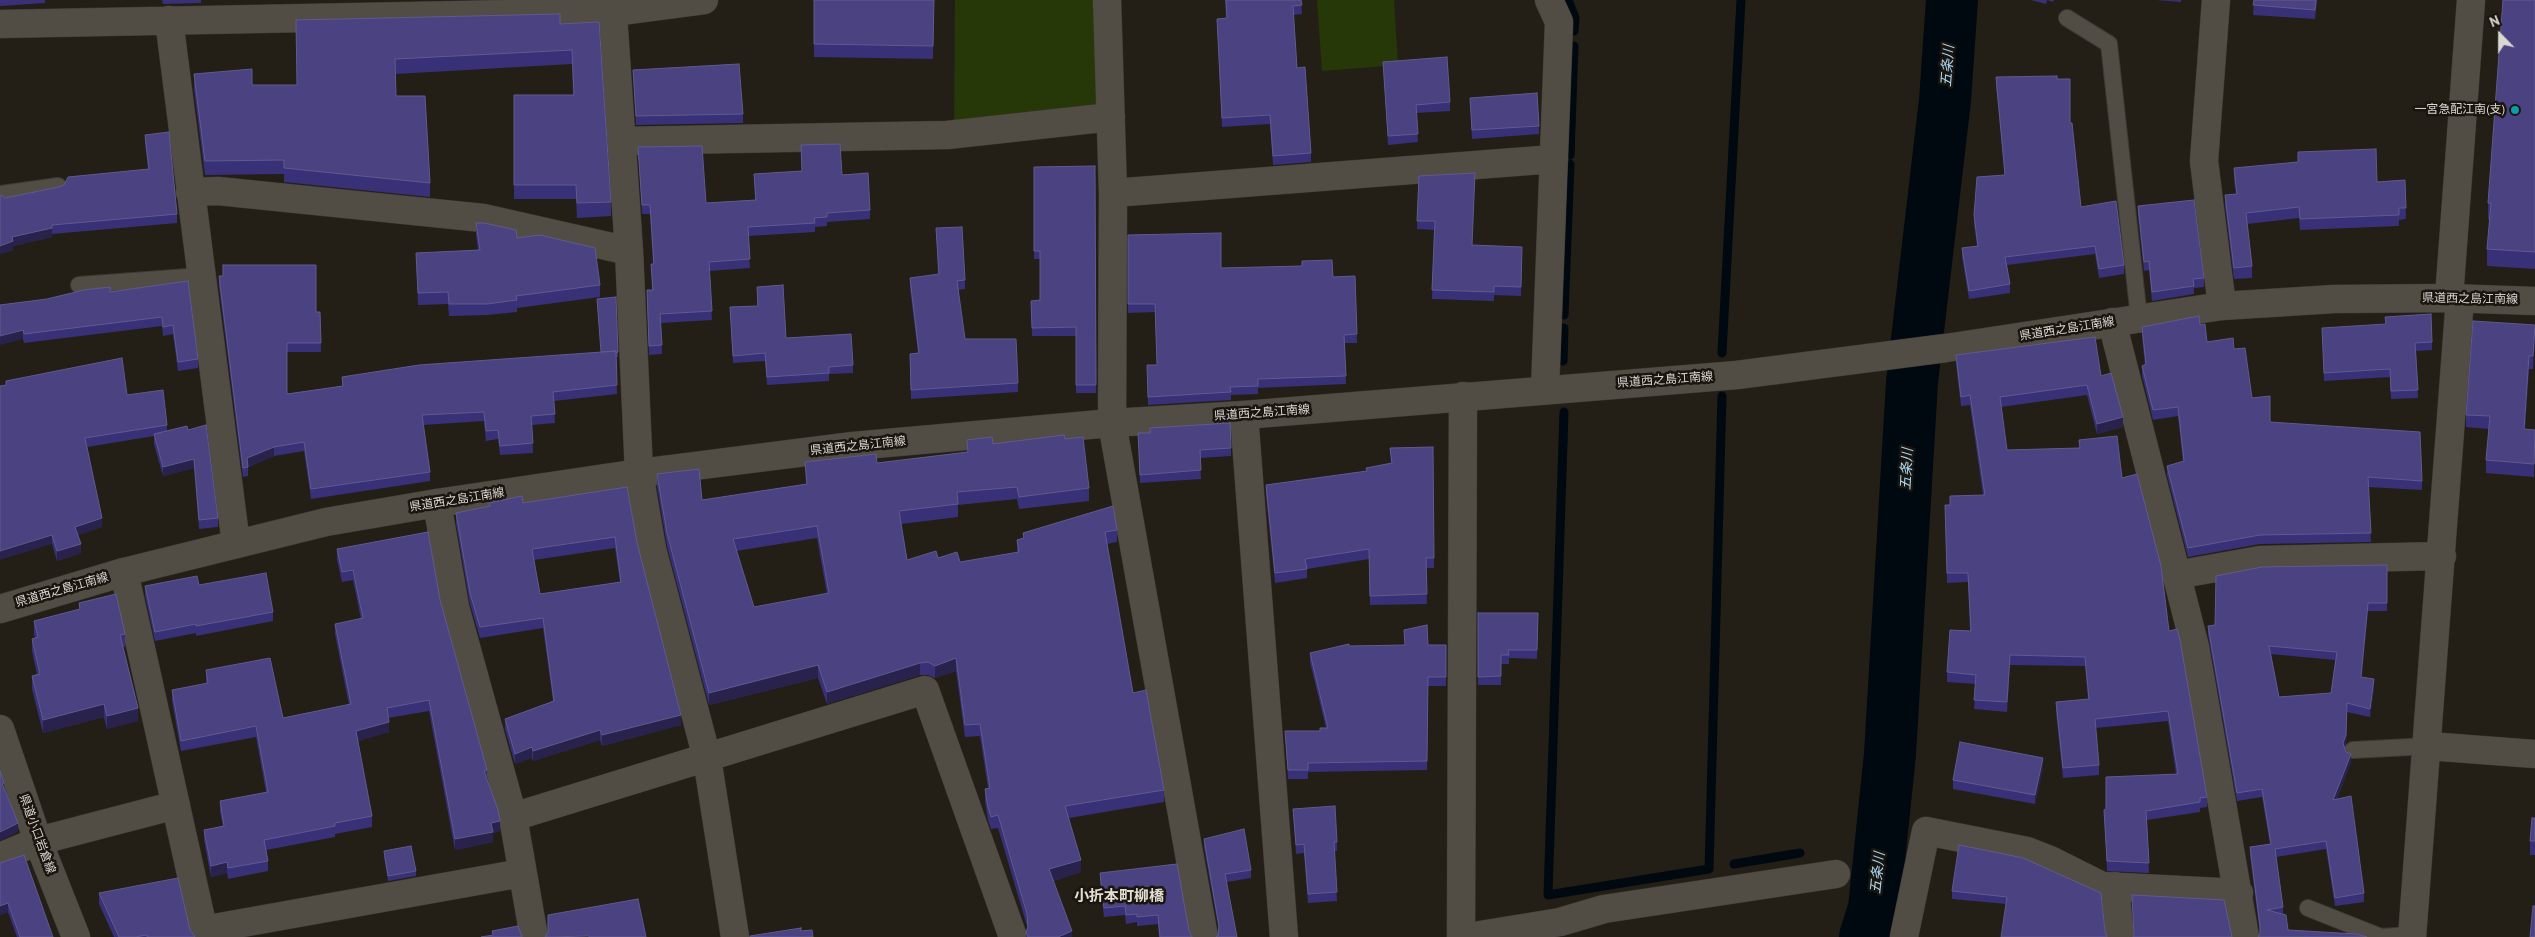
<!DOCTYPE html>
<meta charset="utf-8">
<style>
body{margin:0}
#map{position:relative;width:2535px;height:937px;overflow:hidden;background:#231f17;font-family:"PT Sans",sans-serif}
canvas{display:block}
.north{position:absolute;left:2475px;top:10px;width:50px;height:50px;-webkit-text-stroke:4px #1a150e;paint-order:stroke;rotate:338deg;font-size:14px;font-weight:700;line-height:20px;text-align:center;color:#dad7d2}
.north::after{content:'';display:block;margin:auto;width:18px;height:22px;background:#dad7d2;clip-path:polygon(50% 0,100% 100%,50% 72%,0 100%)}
</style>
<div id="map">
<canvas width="2535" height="937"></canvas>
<div class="north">N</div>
</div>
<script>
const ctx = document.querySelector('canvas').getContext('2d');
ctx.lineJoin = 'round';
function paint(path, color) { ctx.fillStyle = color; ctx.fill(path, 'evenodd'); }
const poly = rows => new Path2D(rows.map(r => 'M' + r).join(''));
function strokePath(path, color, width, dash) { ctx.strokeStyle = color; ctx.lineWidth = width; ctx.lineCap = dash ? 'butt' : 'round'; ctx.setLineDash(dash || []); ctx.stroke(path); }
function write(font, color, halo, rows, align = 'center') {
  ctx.font = font + ' "PT Sans","Noto Sans JP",sans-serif'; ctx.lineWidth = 5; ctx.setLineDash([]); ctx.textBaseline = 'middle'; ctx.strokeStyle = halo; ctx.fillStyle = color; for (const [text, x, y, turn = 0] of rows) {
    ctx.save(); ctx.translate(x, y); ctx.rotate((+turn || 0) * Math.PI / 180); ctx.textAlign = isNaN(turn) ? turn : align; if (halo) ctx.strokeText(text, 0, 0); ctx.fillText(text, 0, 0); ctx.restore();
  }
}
const green = poly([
 [955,0,1097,0,1101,102,1091,112,954,126],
 [1317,0,1394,0,1398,65,1322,71]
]);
const stream = poly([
 [1568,0,1575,18,1574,31],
 [1570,155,1574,46],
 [1564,315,1570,164],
 [1722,353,1741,0],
 [1563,361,1564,328],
 [1564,412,1548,895,1709,869,1722,396],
 [1734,864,1800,853]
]);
const river = poly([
 [1865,937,1874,908,1890,754,1912,382,1945,100,1952,0]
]);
const service = poly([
 [2067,18,2109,44,2139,318],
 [0,194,58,186],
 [79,285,201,276],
 [2353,750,2428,746],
 [2308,908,2381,937,2413,935]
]);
const minor = poly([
 [612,0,629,251,639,473,652,549,707,758,735,937],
 [1107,0,1113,193,1112,423,1204,937],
 [2216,0,2204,161,2222,306],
 [169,20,236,544],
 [0,24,613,12,704,0],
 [622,141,947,135,1111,117],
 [190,192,218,191,483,218,629,251],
 [1113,193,1554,159],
 [2449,298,2471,0],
 [2112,322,2195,647,2245,937],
 [1545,390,1559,22,1549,0],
 [1244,415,1284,937],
 [437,503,455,607,513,817,534,937],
 [124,572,205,937],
 [2176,575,2260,560,2442,556],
 [2428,746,2535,754],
 [513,817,925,690,1013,937],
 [0,857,38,841,176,805],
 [2115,886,2120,937],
 [203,930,522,873],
 [1461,937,1463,396],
 [1468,937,1560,922,1604,909,1836,874],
 [1904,937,1926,831,2027,851,2050,860,2102,886,2239,893],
 [2412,937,2460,298]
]);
const secondary = poly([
 [0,609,124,572,326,522,437,503,639,473,853,446,1112,423,1244,415,1737,375,1946,348,2222,306,2334,299,2449,298,2535,301],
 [0,729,38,841,76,937]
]);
const wall = poly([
 [0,0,45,0,45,3,0,6],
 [162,0,201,0,201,3,163,4],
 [814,0,934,0,933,59,814,57],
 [1225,0,1301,0,1302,14,1293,15,1297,68,1311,153,1311,162,1273,165,1270,124,1222,127,1217,19,1226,18],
 [2031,0,2054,0,2053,2,2047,0,2046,4],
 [2156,0,2181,0,2181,2],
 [2254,0,2317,0,2315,19,2253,15],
 [2535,0,2535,269,2487,266,2487,249,2490,220,2488,219,2488,203],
 [296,20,560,24,599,22,611,202,611,216,577,218,576,199,514,199,514,95,573,95,572,64,396,74,396,96,430,183,430,197,284,182,284,174,205,175,194,89,194,74,252,85,297,85],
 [1383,62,1450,102,1450,111,1416,113,1418,142,1388,145],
 [633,70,743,114,743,123,636,125],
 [1996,77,2057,79,2070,123,2081,207,2124,265,2124,274,2099,278,2095,254,2007,265,2010,284,2010,293,1969,299,1962,257,1962,248,1977,246,1974,224,1974,215,2005,175,1996,86],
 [1470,98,1539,126,1539,134,1472,139],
 [145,135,177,214,177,223,52,234,52,237,13,246,13,250,0,254,0,196,5,198,148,169,145,143],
 [801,145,842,175,870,210,870,219,827,222,827,226,815,227,815,232,748,236,750,268,709,271,712,320,661,323,662,354,649,355,647,290,652,290,651,264,653,264,650,214,642,214,638,147,706,203,755,200,754,174,802,171],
 [1095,166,1096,393,1076,393,1076,336,1032,336,1031,301,1040,300,1040,259,1034,259,1034,167],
 [2234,168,2377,182,2405,180,2406,219,2399,220,2399,226,2300,230,2299,218,2247,224,2252,266,2252,278,2234,279,2225,206,2225,195,2236,194,2234,180],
 [1419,176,1472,245,1522,247,1521,296,1494,295,1494,301,1432,299,1434,230,1417,229],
 [2138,206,2204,278,2204,287,2194,288,2194,294,2152,301,2149,270,2144,271,2138,215],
 [476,223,517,238,600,285,600,297,517,308,517,312,487,315,449,316,448,304,418,305,416,253,478,250,476,235],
 [936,228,965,280,965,289,958,290,965,339,1018,383,1018,392,911,399,910,354,918,353,910,288,910,278,938,275],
 [1128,235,1221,268,1333,277,1355,276,1357,343,1345,343,1346,384,1258,388,1258,394,1231,395,1231,400,1148,405,1147,365,1157,365,1155,312,1128,313],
 [219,276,316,312,320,312,321,352,287,352,287,394,342,386,342,377,618,352,618,357,616,357,617,394,554,401,555,423,532,425,533,453,500,455,498,439,486,441,484,421,423,425,430,472,430,481,311,499,304,451,274,456,248,467,248,476,243,477,219,286],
 [188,281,198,359,198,368,178,371,173,334,163,336,162,326,24,343,23,339,0,305,110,292],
 [757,287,786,338,853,365,853,373,829,374,829,381,767,385,765,361,733,363,730,307,757,306],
 [2200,325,2207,342,2234,349,2252,398,2270,422,2422,481,2422,490,2368,487,2371,542,2260,544,2188,557,2167,475,2167,466,2183,462,2178,416,2153,420,2142,375,2142,366,2145,365,2142,336,2142,327],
 [2322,328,2432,342,2432,350,2416,351,2418,398,2391,399,2390,377,2324,381],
 [2535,338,2533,369,2529,369,2525,429,2535,430,2534,477,2486,473,2486,460,2489,429,2466,427,2466,415],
 [1956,355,2101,376,2123,427,2097,434,2087,395,2001,407,2007,450,2079,448,2079,440,2122,478,2169,631,2207,797,2207,807,2200,808,2200,812,2147,820,2149,873,2107,871,2104,810,2176,774,2168,721,2096,728,2099,765,2099,775,2063,778,2056,712,2056,702,2088,699,2085,666,2010,665,2007,712,1974,709,1976,684,1947,682,1947,672,1970,631,1968,582,1947,583,1945,515,1950,505,1983,495,1970,405,1961,406,1956,364],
 [6,381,127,395,167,425,167,431,187,426,218,518,218,527,199,529,194,468,163,476,154,444,154,436,87,447,102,527,78,535,81,553,57,561,6,385],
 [1138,433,1231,448,1231,456,1200,458,1201,479,1140,483],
 [1065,439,1089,488,1089,501,1019,509,1017,499,958,505,958,517,901,524,907,560,938,558,960,562,1017,552,1017,540,1023,538,1023,533,1117,530,1117,542,1107,544,1133,693,1164,790,1164,802,1069,818,1081,872,1053,881,1072,937,1026,937,1027,926,998,828,991,829,988,820,985,801,985,789,988,788,980,736,965,737,956,671,935,678,928,675,920,675,827,704,818,678,709,705,667,546,657,486,657,474,702,500,806,484,805,462,877,463,967,453,967,440,993,444],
 [817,538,827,594,754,607,736,551],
 [1433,447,1434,568,1426,568,1427,604,1370,605,1369,559,1307,569,1307,578,1275,583,1266,495,1266,485,1367,471,1391,463,1390,448],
 [489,503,523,503,637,543,681,725,602,746,600,740,533,761,532,758,515,764,505,729,505,719,553,701,543,628,480,638,470,604,456,523,456,513,489,507],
 [615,548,620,582,540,594,534,560],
 [337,549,440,600,487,770,487,779,500,831,493,833,493,842,455,850,429,711,388,718,389,732,357,741,372,816,372,827,335,834,335,837,266,850,268,861,268,871,228,879,227,873,211,877,204,840,204,830,223,826,220,812,220,801,266,792,256,737,181,751,172,701,172,690,206,684,206,670,283,718,349,705,335,634,335,624,361,619,353,580,342,582,337,560],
 [2387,565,2387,611,2368,611,2361,678,2374,688,2370,717,2347,712,2346,743,2345,747,2351,762,2337,799,2364,893,2364,902,2335,906,2326,849,2276,857,2283,907,2283,914,2288,930,2260,934,2250,855,2250,847,2270,844,2262,797,2237,801,2208,634,2208,626,2215,625],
 [2271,654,2335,660,2331,693,2279,697],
 [199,585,273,612,273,621,196,636,196,633,155,641,145,595,145,586],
 [79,603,125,634,125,647,123,647,138,721,107,729,104,717,43,733,32,689,32,676,37,674,32,651,32,639,35,638,34,634,34,621,79,609],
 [1478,613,1538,613,1537,659,1509,658,1509,664,1501,664,1501,685,1478,685],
 [1428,645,1446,654,1446,686,1428,686,1427,770,1308,772,1308,779,1288,779,1285,731,1320,731,1326,728,1310,662,1310,653,1349,646],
 [2043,767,2035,804,1953,789,1953,780],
 [1293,809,1337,842,1337,851,1334,851,1337,901,1308,903,1304,853,1296,854],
 [2535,818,2535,855,2530,855,2530,841],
 [1204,839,1251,870,1251,878,1227,882,1219,931,1204,847],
 [384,851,416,871,416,876,388,881,384,856],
 [2023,858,2006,904,1952,899,1952,891],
 [0,863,53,937,17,937,8,912,0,915],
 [1100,873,1189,931,1192,937,1159,937,1158,924,1137,926,1137,922,1126,924,1125,915,1104,917,1100,882],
 [99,893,190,930,195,937,114,937,99,904]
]);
const shadedWall = poly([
 [52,228,52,237,13,246,13,250,0,254,0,246,12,237],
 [2535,325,2535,338,2533,369,2533,356],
 [23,330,23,339,0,345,0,336],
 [2529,356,2529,369,2524,442,2524,429],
 [2123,417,2123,427,2097,434,2097,424],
 [274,447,274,456,247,467,247,458],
 [194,459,194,468,163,476,163,467],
 [102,518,102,527,75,536,75,527],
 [52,535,52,544,0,560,0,551],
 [81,544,81,553,57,561,57,551],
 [2368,603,2368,611,2361,686,2361,677],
 [2010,655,2010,665,2007,712,2007,702],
 [956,658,956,671,935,678,935,666],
 [920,663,920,675,827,704,827,692],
 [818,665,818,678,709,705,709,693],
 [2374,679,2374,688,2370,717,2370,709],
 [2347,703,2346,743,2343,751,2343,743],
 [104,704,104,717,43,733,43,720],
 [138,708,138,721,107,729,107,716],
 [681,715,681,725,602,746,602,735],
 [389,722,389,732,356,742,356,731],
 [600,730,600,740,533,761,533,751],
 [532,747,532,758,515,764,515,754],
 [2351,754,2351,762,2333,808,2333,800],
 [2043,758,2043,767,2035,804,2035,795],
 [500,821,500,831,493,833,493,842,455,850,455,839,491,823],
 [18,823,18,832,0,841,0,832],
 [1081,860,1081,872,1049,882,1049,869],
 [227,862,227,873,211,877,211,866],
 [8,903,8,912,0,915,0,906],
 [1072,931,1072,937,1058,937]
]);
const building = poly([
 [814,0,934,0,933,46,814,44,814,0],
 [1226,0,1301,0,1302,5,1293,6,1297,68,1305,67,1311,153,1273,156,1270,115,1222,118,1217,19,1227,18,1226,0],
 [2254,0,2316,0,2315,10,2253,5,2254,0],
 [2503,0,2535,0,2535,252,2487,249,2491,203,2488,203,2503,0],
 [560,14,560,24,599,22,611,202,577,203,576,185,514,185,514,95,574,95,572,50,395,59,396,96,425,96,430,183,284,168,284,160,205,161,194,74,252,69,252,85,297,85,296,20,560,14],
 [1447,57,1450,102,1416,105,1418,134,1388,136,1383,62,1447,57],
 [739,64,743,114,636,116,633,70,739,64],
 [2057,76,2057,79,2070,79,2070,123,2072,123,2081,207,2116,201,2124,265,2099,269,2095,246,2005,257,2010,284,1969,291,1962,248,1978,246,1974,215,1977,177,2005,175,1996,77,2057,76],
 [1537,93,1539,126,1472,130,1470,98,1537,93],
 [169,132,177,214,52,225,52,228,12,237,13,241,0,246,0,196,2,195,5,198,59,187,64,185,68,177,149,169,145,135,169,132],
 [840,144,842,175,868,173,870,210,827,213,827,217,814,218,815,223,748,227,750,259,709,262,712,311,660,314,662,345,649,346,647,290,653,290,651,264,654,264,650,205,642,205,638,147,702,146,706,203,756,200,754,174,802,171,801,145,840,144],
 [2376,149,2377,182,2405,180,2406,208,2399,208,2399,215,2300,219,2299,207,2246,213,2252,266,2234,268,2225,195,2237,194,2234,168,2298,162,2298,152,2376,149],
 [1095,166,1096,385,1076,385,1076,327,1032,328,1031,301,1040,300,1040,251,1034,251,1034,167,1095,166],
 [1475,173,1472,245,1522,247,1521,287,1494,286,1494,292,1432,290,1435,221,1417,221,1419,176,1475,173],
 [2194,200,2204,278,2193,279,2194,286,2152,292,2149,261,2144,262,2138,206,2194,200],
 [476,223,484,223,516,230,517,238,540,235,595,248,600,285,516,296,517,300,487,304,449,304,448,292,418,293,416,253,480,250,476,223],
 [962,227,965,280,957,281,965,339,1016,339,1018,383,911,390,910,354,919,353,910,278,939,274,936,228,962,227],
 [1221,233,1221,268,1302,266,1302,261,1332,260,1333,277,1355,276,1357,334,1344,335,1346,376,1258,379,1258,386,1230,387,1231,392,1148,397,1147,365,1157,365,1155,304,1128,304,1128,235,1221,233],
 [223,265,316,265,316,312,320,312,321,343,287,343,287,394,343,386,342,377,419,365,616,351,617,385,553,392,555,414,531,416,533,443,500,446,498,430,486,431,484,412,422,415,430,472,311,489,304,442,274,447,247,458,248,467,243,468,219,276,223,276,223,265],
 [188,281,198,359,178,362,173,325,163,327,162,317,24,334,23,330,0,336,0,305,47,299,84,290,110,287,110,292,188,281],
 [783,285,786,338,851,334,853,365,829,367,829,373,767,377,765,353,733,356,730,307,758,306,757,287,783,285],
 [616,297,618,352,616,353,616,351,601,352,597,299,616,297],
 [2431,314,2432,342,2415,343,2418,390,2391,391,2390,369,2324,373,2322,328,2386,324,2385,317,2431,314],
 [2199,316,2200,325,2205,324,2207,342,2233,338,2234,349,2245,348,2252,398,2270,396,2270,422,2420,432,2422,481,2368,477,2371,533,2260,535,2188,548,2167,466,2184,461,2178,407,2153,410,2142,366,2146,364,2142,327,2199,316],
 [2473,321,2535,325,2533,356,2529,356,2524,429,2535,430,2534,464,2486,460,2490,416,2466,415,2473,321],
 [2095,337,2101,376,2111,373,2123,417,2097,424,2087,385,2000,397,2007,450,2080,448,2079,440,2117,436,2122,478,2137,474,2161,566,2169,631,2177,629,2180,640,2207,797,2200,798,2200,802,2146,811,2149,863,2107,861,2104,810,2106,809,2106,777,2178,774,2168,711,2095,719,2099,765,2063,768,2056,702,2089,699,2085,657,2010,655,2007,702,1974,700,1976,675,1947,672,1950,630,1971,631,1968,573,1947,573,1945,505,1950,505,1950,496,1985,495,1970,395,1961,397,1956,355,2095,337],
 [122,358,127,395,163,390,167,425,85,438,102,518,75,527,81,544,57,551,52,535,0,551,0,386,6,385,6,381,122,358],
 [1230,423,1231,448,1200,450,1201,470,1140,475,1138,433,1150,433,1150,428,1230,423],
 [206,425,218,518,199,520,194,459,163,467,154,434,187,426,188,430,206,425],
 [1064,435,1065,439,1083,437,1089,488,1019,497,1017,487,957,492,958,504,899,511,907,560,936,551,938,558,957,552,960,562,1019,552,1017,540,1024,538,1023,533,1113,506,1117,530,1105,532,1133,693,1146,690,1164,790,1065,806,1081,860,1049,869,1072,931,1058,937,1028,937,1026,932,1028,927,1027,914,998,815,991,817,988,807,985,789,990,788,980,724,965,725,956,658,935,666,928,662,920,663,827,692,818,665,709,693,667,533,657,474,699,469,702,500,807,484,805,462,876,454,877,463,968,452,967,440,992,437,993,444,1064,435],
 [817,526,829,593,754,607,733,539,817,526],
 [1433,447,1434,558,1426,558,1427,594,1370,596,1369,549,1305,559,1307,569,1275,573,1266,485,1367,471,1366,468,1392,463,1390,448,1433,447],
 [627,487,637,543,681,715,602,735,600,730,533,751,532,747,515,754,505,719,554,701,543,618,480,627,470,593,456,513,490,506,489,503,522,496,523,503,627,487],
 [615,537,621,582,540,594,532,549,615,537],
 [428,532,440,600,487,770,484,771,498,810,500,821,491,823,493,832,455,839,429,700,387,708,389,722,356,731,372,816,335,823,335,826,264,840,268,861,228,868,227,862,211,866,204,830,224,826,220,801,268,792,256,726,181,741,172,690,208,683,206,670,270,658,283,718,351,704,335,624,363,618,353,570,342,572,337,549,428,532],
 [2387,565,2387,603,2368,603,2361,677,2374,679,2370,709,2347,703,2346,735,2343,743,2346,752,2351,754,2333,800,2351,796,2364,893,2335,898,2326,841,2275,849,2283,907,2267,910,2286,915,2288,930,2356,934,2367,937,2258,937,2260,934,2260,926,2250,847,2271,844,2262,789,2237,793,2208,626,2215,625,2216,576,2262,567,2387,565],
 [2269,646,2337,652,2331,693,2279,697,2269,646],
 [266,573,273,612,196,626,196,624,155,632,145,586,197,576,199,585,266,573],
 [116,594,125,634,120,635,138,708,107,716,104,704,43,720,32,676,40,674,32,639,38,637,34,621,80,609,79,603,116,594],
 [1478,613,1538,613,1537,650,1508,650,1509,655,1501,655,1501,676,1478,677,1478,613],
 [1427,625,1428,645,1446,645,1446,677,1428,677,1427,761,1308,763,1308,770,1288,770,1285,731,1320,731,1320,728,1328,728,1310,653,1349,644,1349,646,1405,645,1404,630,1427,625],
 [1960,742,2043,758,2035,795,1953,780,1960,742],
 [0,771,4,783,2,783,18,823,0,832,0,771],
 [1335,806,1337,842,1334,842,1337,892,1308,894,1304,844,1296,845,1293,809,1335,806],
 [2532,818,2535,818,2535,841,2530,841,2532,818],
 [1244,829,1251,870,1225,874,1237,937,1216,937,1218,935,1219,926,1204,839,1244,829],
 [1959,845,2023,858,2101,893,2105,931,2107,937,2001,937,2007,897,1952,891,1959,845],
 [411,846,416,871,388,876,384,851,411,846],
 [24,855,53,937,20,937,8,903,0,906,0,863,24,855],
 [1177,864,1189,931,1192,937,1160,937,1158,915,1137,917,1137,914,1126,915,1125,906,1104,908,1100,873,1177,864],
 [178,878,190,930,195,937,147,937,147,935,135,937,119,937,99,893,178,878],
 [2132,895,2224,900,2232,937,2133,937,2134,935,2132,895],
 [638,899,646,937,589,937,589,936,545,937,548,933,548,915,638,899],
 [2533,906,2535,906,2535,937,2530,937,2533,906],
 [518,926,522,937,481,937,493,935,492,931,518,926],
 [801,928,801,931,812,930,813,937,750,937,750,936,801,928]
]);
const markers = [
 [2515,110,5,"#0f9aa8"]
];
const poiNames = [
 ["一宮急配江南(支)",2505,110]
];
const streetNames = [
 ["県道西之島江南線",2470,299,1],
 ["県道西之島江南線",2067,329,-9],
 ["県道西之島江南線",1665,380,-4],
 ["県道西之島江南線",1262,413,-4],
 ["県道西之島江南線",858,446,-6],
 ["県道西之島江南線",457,500,-9],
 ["県道西之島江南線",62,590,-16],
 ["県道小口岩倉線",37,834,70]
];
const waterNames = [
 ["五条川",1948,66,-86],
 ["五条川",1907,469,-87],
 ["五条川",1878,873,-84]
];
const quarterNames = [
 ["小折本町柳橋",1119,897]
];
paint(green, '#263807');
strokePath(stream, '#010910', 9);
strokePath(river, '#010910', 52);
strokePath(service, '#3d3a35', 18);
strokePath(minor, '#3d3a35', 29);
strokePath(secondary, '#3d3a35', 29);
strokePath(service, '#524d44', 16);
strokePath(minor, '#524d44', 28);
strokePath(secondary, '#524d44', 28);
paint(wall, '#383178');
paint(shadedWall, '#28224d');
paint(building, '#4a4281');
strokePath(building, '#605a8e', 1);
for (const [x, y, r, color] of markers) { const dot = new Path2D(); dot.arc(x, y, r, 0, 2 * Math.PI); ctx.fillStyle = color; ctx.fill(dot); strokePath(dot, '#1a150e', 2); }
write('12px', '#dad7d2', '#1a150e', poiNames, 'right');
write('12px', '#dad7d2', '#1a150e', streetNames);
write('italic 14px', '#a9d7f4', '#1a150e', waterNames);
write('bold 15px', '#e3ddd2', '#1a150e', quarterNames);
</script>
